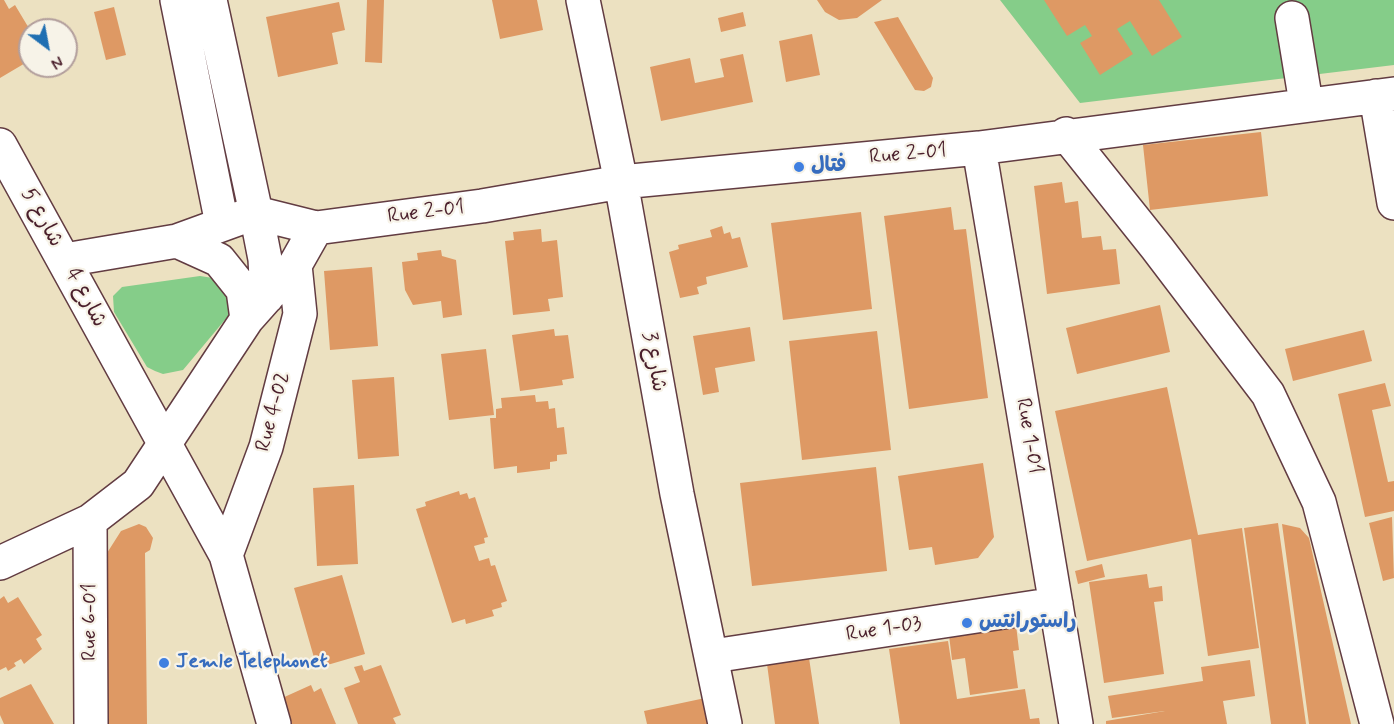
<!DOCTYPE html>
<meta charset="utf-8">
<style>
body{margin:0}
#map{position:relative;width:1394px;height:724px;overflow:hidden;background:#ece1c1;font-family:Mynerve,sans-serif}
canvas{display:block}
.north{position:absolute;left:18px;top:18px;width:60px;height:60px;box-sizing:border-box;background:#f7f3e8;border:2px solid #b29e9c;border-radius:50%;rotate:148deg;font-size:16px;font-weight:700;line-height:24px;text-align:center;color:#4a1f2b}
.north::after{content:'';display:block;margin:auto;width:21px;height:27px;background:#1f6fb2;clip-path:polygon(50% 0,100% 100%,50% 72%,0 100%)}
</style>
<div id="map">
<canvas width="1394" height="724"></canvas>
<div class="north">N</div>
</div>
<script>
const ctx = document.querySelector('canvas').getContext('2d');
ctx.lineJoin = 'round';
function paint(path, color) { ctx.fillStyle = color; ctx.fill(path, 'evenodd'); }
const poly = rows => new Path2D(rows.map(r => 'M' + r).join(''));
function strokePath(path, color, width, dash) { ctx.strokeStyle = color; ctx.lineWidth = width; ctx.lineCap = dash ? 'butt' : 'round'; ctx.setLineDash(dash || []); ctx.stroke(path); }
function write(font, color, halo, rows, align = 'center') {
  ctx.font = font + ' Mynerve,"Playpen Sans Arabic",sans-serif'; ctx.lineWidth = 4.5; ctx.setLineDash([]); ctx.textBaseline = 'middle'; ctx.strokeStyle = halo; ctx.fillStyle = color; for (const [text, x, y, turn = 0] of rows) {
    ctx.save(); ctx.translate(x, y); ctx.rotate((+turn || 0) * Math.PI / 180); ctx.textAlign = isNaN(turn) ? turn : align; if (halo) ctx.strokeText(text, 0, 0); ctx.fillText(text, 0, 0); ctx.restore();
  }
}
const green = poly([
 [1000,0,1394,0,1394,65,1080,103],
 [200,276,213,278,223,284,231,310,229,315,183,370,163,374,155,371,147,367,114,312,113,296,122,287]
]);
const building = poly([
 [0,0,4,0,9,9,15,5,30,30,30,43,27,45,30,54,24,58,27,62,0,78],
 [367,0,384,0,382,63,365,62],
 [492,0,537,0,543,30,500,39],
 [817,0,882,0,857,18,839,20,825,12],
 [1044,0,1159,0,1182,37,1152,56,1130,21,1117,29,1133,54,1100,75,1080,43,1092,36,1085,25,1067,36],
 [339,2,345,30,332,33,338,64,278,77,266,17],
 [114,7,126,55,106,60,94,12],
 [743,12,746,26,721,32,718,18],
 [898,17,933,78,931,87,924,91,915,90,874,22],
 [812,34,820,75,786,82,779,41],
 [743,54,753,102,661,121,650,67,690,58,695,83,724,77,720,59],
 [1261,132,1268,196,1150,210,1143,145],
 [1062,182,1065,203,1078,201,1082,238,1101,236,1103,250,1116,249,1120,284,1047,294,1034,186],
 [951,207,954,230,966,229,988,398,909,409,884,216],
 [861,212,872,309,783,320,771,223],
 [722,226,724,234,730,232,732,239,740,237,748,267,706,277,707,284,697,287,699,294,680,298,669,252,679,249,678,245,712,237,710,230],
 [541,229,542,242,557,240,563,297,548,299,550,311,513,315,505,241,514,240,513,232],
 [441,250,442,256,456,260,462,315,443,318,441,301,413,305,405,290,402,262,418,260,417,253],
 [372,267,378,346,330,350,324,271],
 [1160,305,1170,352,1077,374,1066,328],
 [750,327,755,361,715,368,719,392,703,395,693,336],
 [554,329,555,336,568,335,574,378,562,380,563,385,520,391,512,335],
 [1364,330,1372,361,1293,381,1285,349],
 [877,331,891,450,802,460,789,341],
 [486,349,494,415,449,420,441,354],
 [394,377,399,456,358,459,352,380],
 [1385,383,1391,406,1372,410,1388,482,1394,481,1394,511,1365,517,1338,394],
 [1167,387,1198,535,1242,528,1259,648,1208,656,1191,539,1087,561,1055,411],
 [535,395,536,402,548,401,549,409,555,408,557,428,564,427,567,454,557,455,557,461,550,462,550,469,517,473,517,466,494,469,490,418,496,418,496,409,502,408,501,398],
 [983,463,994,537,978,558,935,565,932,547,909,550,898,476],
 [876,467,887,571,752,586,740,483],
 [354,485,358,564,317,566,313,488],
 [459,491,460,495,467,493,469,499,475,497,488,537,484,538,485,543,474,546,479,561,489,558,491,566,495,565,507,601,501,603,502,607,492,610,494,616,466,624,465,619,452,623,416,509,426,506,425,502],
 [1392,517,1394,578,1383,581,1369,523],
 [1278,523,1306,724,1271,724,1244,528],
 [139,524,146,527,153,538,150,550,145,553,147,724,106,724,103,578,107,553,121,531],
 [1282,524,1300,528,1309,538,1351,724,1309,724],
 [1102,564,1105,577,1078,584,1075,571],
 [1147,574,1149,588,1162,586,1163,601,1154,602,1164,674,1104,683,1089,582],
 [342,575,365,654,317,668,294,588],
 [4,596,8,603,18,597,42,635,36,639,42,649,24,664,21,659,14,663,16,666,8,671,6,667,0,670,0,599],
 [1016,625,1019,650,1013,651,1018,688,970,695,965,658,952,660,949,635],
 [948,641,957,699,1025,689,1030,719,1039,718,1040,724,900,724,889,649],
 [809,658,819,724,775,724,767,664],
 [1250,660,1255,696,1223,701,1227,724,1106,724,1106,721,1165,711,1112,718,1108,696,1203,681,1201,667],
 [362,665,364,671,381,665,401,715,393,718,396,724,358,724,344,688,360,682,354,667],
 [31,684,54,724,4,724,0,715,0,698],
 [311,685,314,692,321,688,336,724,291,724,280,699],
 [710,697,716,724,647,724,644,711]
]);
const minor = poly([
 [177,0,222,224],
 [210,0,256,213,265,259,267,297],
 [583,0,621,182,677,494,725,724],
 [1292,18,1306,103],
 [1376,96,1394,203],
 [1066,134,1157,248,1268,394,1319,502,1377,724],
 [0,145,226,555,274,724],
 [979,148,1076,724],
 [256,213,316,228,482,206,621,182,979,148,1394,94],
 [177,241,219,260,243,290,247,319],
 [65,260,177,241,243,217],
 [90,521,91,724],
 [226,555,266,447,300,314,295,265],
 [0,563,90,521,138,484,247,319,295,265,316,228],
 [713,656,1056,604]
]);
const markers = [
 [799,167,6,"#3f7fe0"],
 [967,623,6,"#3f7fe0"],
 [164,663,6,"#3f7fe0"]
];
const streetNames = [
 ["Rue 2-01",908,155,-5],
 ["Rue 2-01",426,213,-7],
 ["شارع 5",41,218,61],
 ["شارع 4",85,298,62],
 ["شارع 3",653,362,80],
 ["Rue 4-02",274,412,-75],
 ["Rue 1-01",1028,436,80],
 ["Rue 6-01",91,622,-90],
 ["Rue 1-03",884,630,-9]
];
const shopNames = [
 ["فتال",811,167],
 ["راستورانتس",979,623],
 ["Jemle Telephonet",176,663]
];
paint(green, '#85cd89');
paint(building, '#de9964');
strokePath(minor, '#623c42', 36);
strokePath(minor, '#fff', 33);
for (const [x, y, r, color] of markers) { const dot = new Path2D(); dot.arc(x, y, r, 0, 2 * Math.PI); ctx.fillStyle = color; ctx.fill(dot); strokePath(dot, '#f7f3e8', 2); }
write('21px', '#4a1f2b', '#f7f3e8', streetNames);
write('bold 21px', '#366cbe', '#f7f3e8', shopNames, 'left');
</script>
